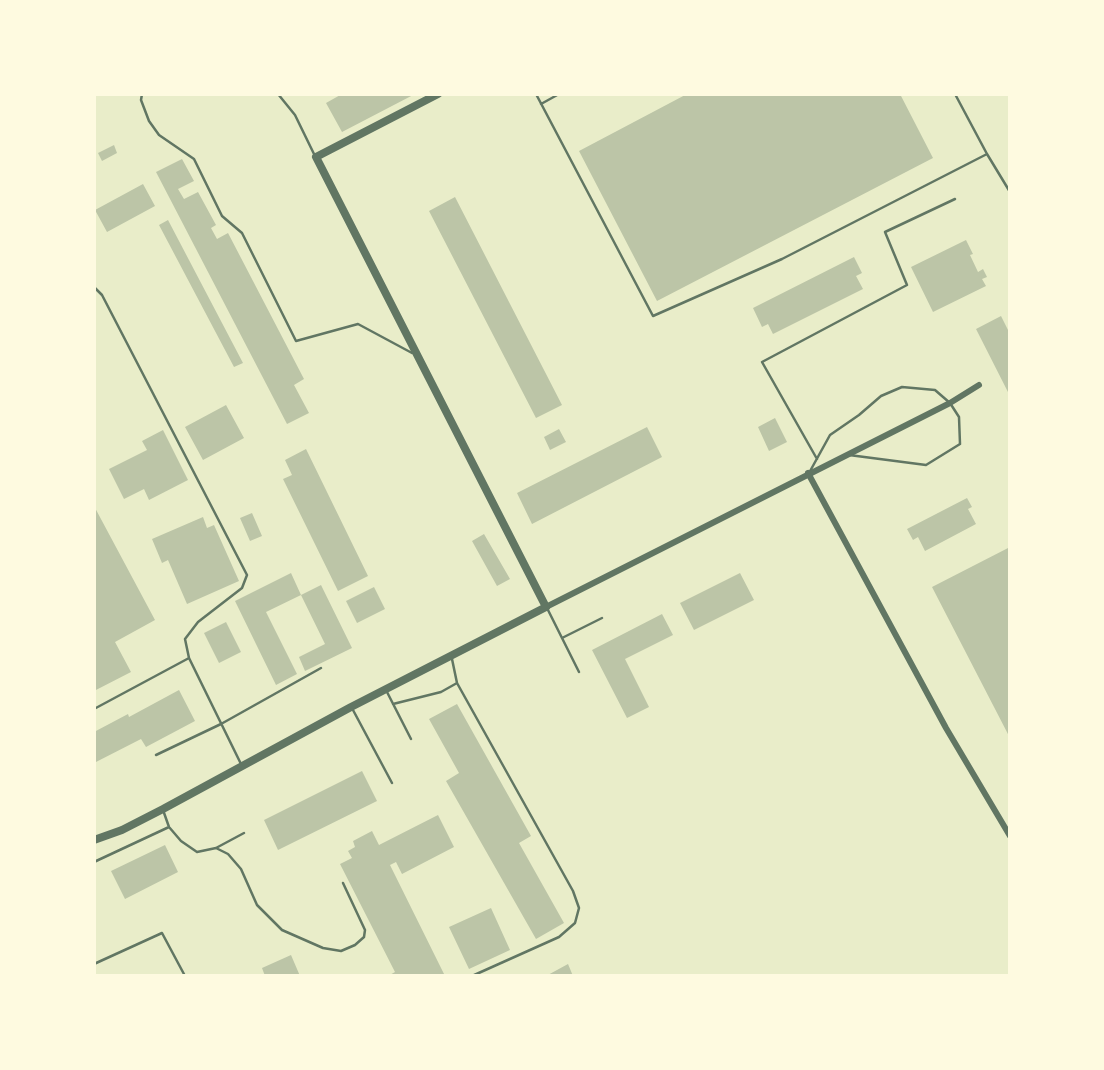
<!DOCTYPE html>
<style>
body{margin:0}
#map{position:relative;width:1104px;height:1070px;overflow:hidden;background:#e9edc9;font-family:Raleway,sans-serif}
canvas{display:block}
.frame{position:absolute;inset:0;border:96px solid #fefae0;pointer-events:none}
</style>
<div id="map">
<canvas width="1104" height="1070"></canvas>
<div class="frame"></div>
</div>
<script>
const ctx = document.querySelector('canvas').getContext('2d');
ctx.lineJoin = 'round';
function paint(path, color) { ctx.fillStyle = color; ctx.fill(path, 'evenodd'); }
const poly = rows => new Path2D(rows.map(r => 'M' + r).join(''));
function strokePath(path, color, width, dash) { ctx.strokeStyle = color; ctx.lineWidth = width; ctx.lineCap = dash ? 'butt' : 'round'; ctx.setLineDash(dash || []); ctx.stroke(path); }
const building = poly([
 [342,94,415,94,342,132,326,103],
 [687,94,900,94,933,158,657,301,579,151],
 [114,145,117,153,102,161,98,153],
 [182,159,194,181,178,189,184,199,198,192,216,225,211,228,217,239,228,233,304,379,294,385,309,413,287,424,156,172],
 [143,184,155,206,107,232,95,210],
 [455,197,562,405,536,418,429,211],
 [168,220,243,363,234,367,159,225],
 [966,240,973,254,970,255,978,272,983,269,987,277,982,279,986,286,933,312,911,267],
 [854,257,862,273,856,276,863,289,773,334,768,324,762,327,753,308],
 [1001,316,1010,334,1010,396,976,329],
 [226,405,244,438,203,460,185,427],
 [775,418,787,442,769,451,758,427],
 [647,427,662,457,532,524,517,493],
 [559,429,566,442,550,450,544,437],
 [163,430,188,480,149,500,144,489,124,499,109,469,147,450,142,441],
 [306,449,368,576,338,591,283,479,292,475,285,460],
 [967,498,972,507,968,509,976,524,925,551,918,537,913,540,907,529],
 [94,506,155,620,115,642,131,672,94,691],
 [252,513,262,536,250,541,240,518],
 [203,517,207,528,214,525,239,581,187,604,168,560,162,563,152,539],
 [484,534,510,579,497,586,472,541],
 [1010,547,1010,738,932,587],
 [291,573,301,595,266,612,297,674,276,685,235,601],
 [740,573,754,600,694,630,680,603],
 [321,585,352,648,305,671,299,657,325,644,301,595],
 [374,587,385,609,357,623,346,601],
 [662,614,673,635,625,659,649,707,627,718,592,650],
 [226,622,241,652,219,663,204,633],
 [179,690,195,721,146,747,141,739,94,763,94,732,128,714,129,717],
 [457,704,531,836,519,843,564,923,536,939,446,781,459,773,429,719],
 [362,771,377,801,278,850,264,820],
 [438,815,454,847,402,874,396,862,390,865,445,976,388,976,395,972,340,864,352,858,348,851,355,847,353,841,372,831,379,845],
 [165,845,178,872,125,899,111,871],
 [491,908,510,950,469,969,449,927],
 [291,955,300,976,265,976,262,968],
 [568,964,573,976,546,976]
]);
const service = poly([
 [142,94,141,100,149,121,159,135,194,159,222,216,242,233,296,341,358,324,412,353],
 [278,94,295,115,314,154],
 [536,94,653,316,782,259,987,154,1010,192],
 [955,94,987,154],
 [541,104,559,94],
 [94,287,102,295,247,575,242,588,198,622,185,639,189,658,241,764],
 [817,459,762,362,907,285,885,232,955,199],
 [809,473,830,435,859,415,881,396,902,387,935,390,950,403,959,417,960,444,926,465,849,455],
 [548,610,579,672],
 [562,638,602,618],
 [452,659,457,683,573,891,579,908,575,923,559,937,472,976],
 [387,692,411,739],
 [393,704,441,692,457,683],
 [94,709,189,658],
 [353,710,392,783],
 [156,755,221,724,321,668],
 [163,810,169,827,181,841,197,852,216,848,228,854,241,869,257,905,282,930,323,948,341,951,355,945,364,937,365,930,343,883],
 [216,848,244,833],
 [94,862,169,827],
 [94,964,162,933,185,976]
]);
const minor = poly([
 [808,473,946,728,1010,836],
 [546,607,950,403,979,385]
]);
const tertiary = poly([
 [94,840,122,830,163,809,351,707,546,607,316,157,438,94]
]);
paint(building, '#bcc5a7');
strokePath(service, '#617663', 2.5);
strokePath(minor, '#617663', 6);
strokePath(tertiary, '#617663', 8);
</script>
